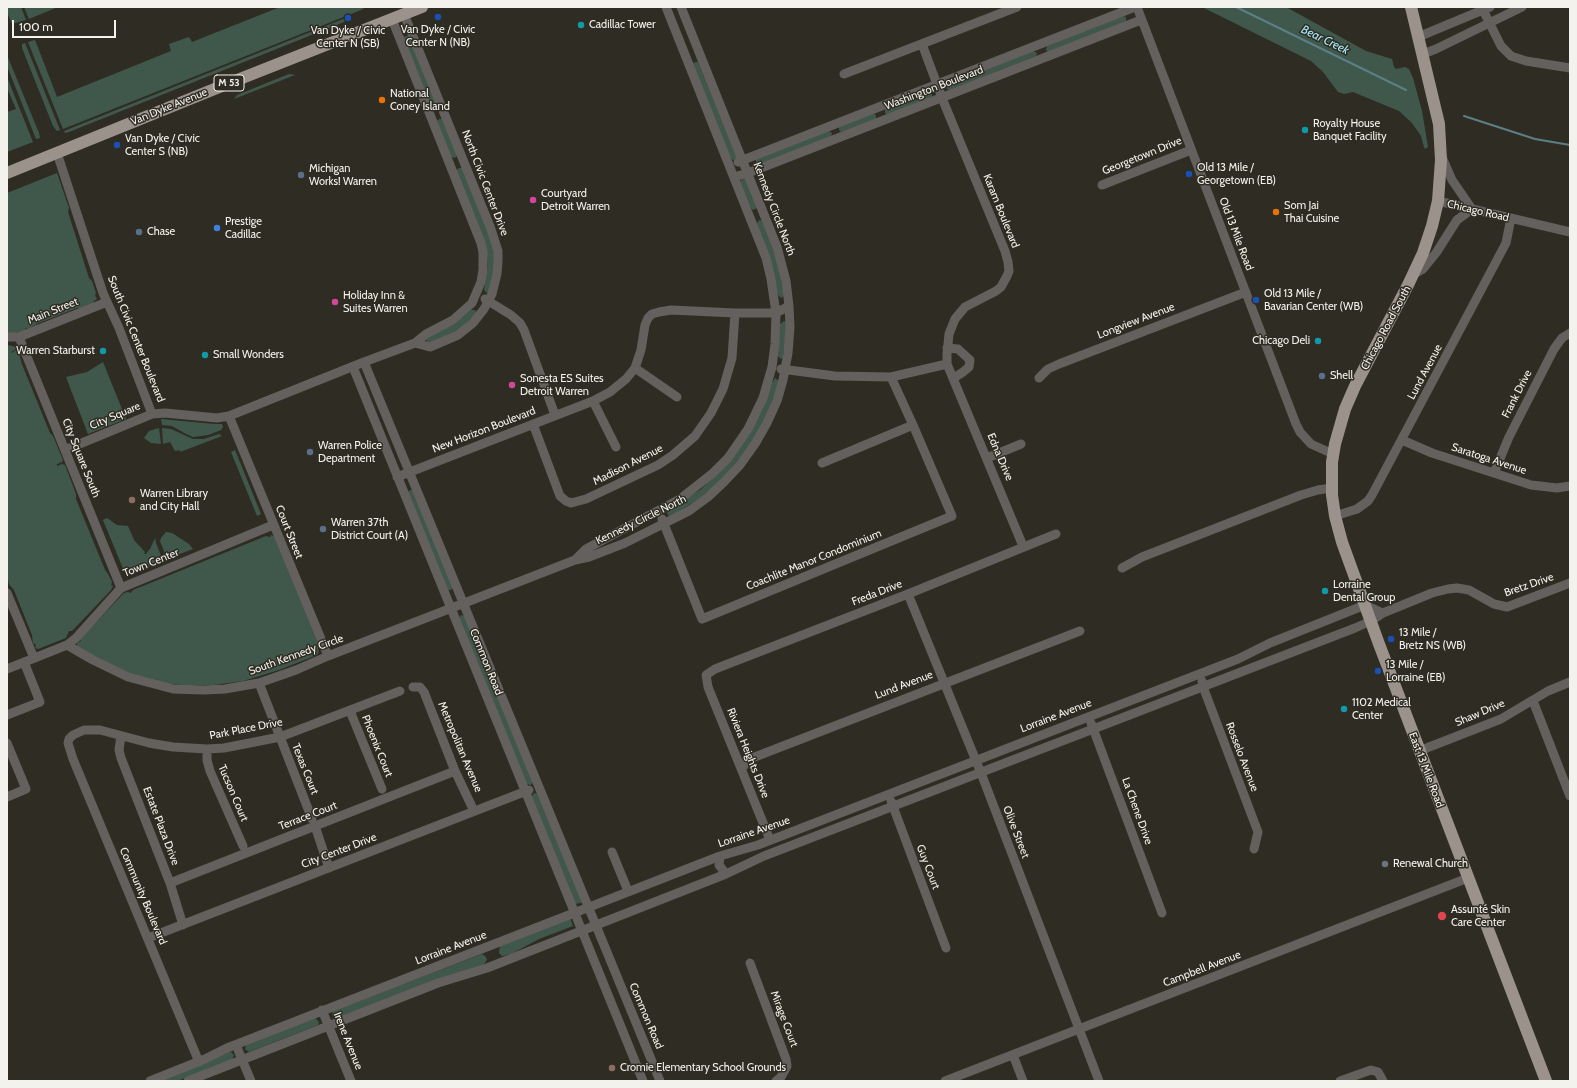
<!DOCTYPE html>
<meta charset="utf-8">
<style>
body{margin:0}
#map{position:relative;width:1577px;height:1088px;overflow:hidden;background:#2f2d23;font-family:Cabin,sans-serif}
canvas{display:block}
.frame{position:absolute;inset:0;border:8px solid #f3f2ec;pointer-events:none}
.scale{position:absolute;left:12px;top:20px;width:104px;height:18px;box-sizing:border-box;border:2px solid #f3f2ec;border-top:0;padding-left:5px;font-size:12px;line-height:14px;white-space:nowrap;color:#f3f2ec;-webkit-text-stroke:3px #2f2d23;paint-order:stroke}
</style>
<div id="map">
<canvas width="1577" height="1088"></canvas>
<div class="frame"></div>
<div class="scale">100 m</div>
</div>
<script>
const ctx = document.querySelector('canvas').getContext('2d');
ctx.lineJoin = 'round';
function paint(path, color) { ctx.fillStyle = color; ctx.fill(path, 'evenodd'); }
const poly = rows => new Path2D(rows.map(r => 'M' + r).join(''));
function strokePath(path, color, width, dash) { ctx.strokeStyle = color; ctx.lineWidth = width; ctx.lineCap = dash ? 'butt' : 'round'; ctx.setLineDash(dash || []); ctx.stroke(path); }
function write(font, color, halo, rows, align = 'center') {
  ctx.font = font + ' Cabin,sans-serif'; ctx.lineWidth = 3; ctx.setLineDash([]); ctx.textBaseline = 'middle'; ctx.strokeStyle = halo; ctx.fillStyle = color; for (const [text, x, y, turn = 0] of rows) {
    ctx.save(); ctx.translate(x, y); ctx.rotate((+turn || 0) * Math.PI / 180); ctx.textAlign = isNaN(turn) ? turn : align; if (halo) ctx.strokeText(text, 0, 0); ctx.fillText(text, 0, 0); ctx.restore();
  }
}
const green = poly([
 [7,7,21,7,26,20,12,24,7,12],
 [24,7,58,7,29,19],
 [280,7,366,7,361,10,63,129,28,42,35,40,57,97,171,51,169,44,189,37,192,42],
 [1202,7,1286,7,1366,51,1392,59,1394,67,1396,69,1405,67,1409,69,1413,78,1422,111,1428,147,1425,149,1424,147,1421,136,1412,123,1399,111,1353,92,1344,94,1338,92,1323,72,1311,61],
 [1122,16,1126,17,1126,22,1048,52,1046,50,1047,46],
 [348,17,349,20,69,132,65,133,64,131],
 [406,36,409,36,437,106,435,108,432,108,403,38],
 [25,43,60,130,57,131,53,126,22,48,22,44],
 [1033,51,1037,53,1036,56,949,90,947,89,947,85],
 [7,55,39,133,40,138,36,139,7,66],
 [695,62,698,62,737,158,733,160,730,158,693,64],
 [289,74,295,75,234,99,237,95],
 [7,77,33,142,7,152,7,112,16,109,7,88],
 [930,92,932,94,932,97,887,115,885,113,885,109],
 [874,113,876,116,876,119,841,132,839,130,839,127],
 [439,119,442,119,457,155,455,158,451,157,437,121],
 [829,131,832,133,831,137,758,165,756,163,756,159],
 [459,168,462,168,490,235,494,251,495,264,489,292,487,293,484,290,488,267,487,255,456,170],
 [57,173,69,208,68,212,89,278,92,281,96,293,95,295,97,299,94,301,93,303,81,308,77,308,39,323,28,329,26,328,24,331,7,335,7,193],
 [744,179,746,179,757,208,753,210,751,208,740,183,741,180],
 [760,220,762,221,772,245,780,273,784,296,781,298,778,295,757,224,758,221],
 [471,310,475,310,477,313,460,329,430,343,427,342,426,339,428,336,455,324],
 [784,321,786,322,786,333,783,358,781,359,778,356,780,324],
 [7,345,16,347,16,349,11,352,11,353,16,350,19,351,21,362,50,433,53,436,63,460,62,462,57,464,57,466,62,464,65,465,76,494,76,499,105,570,108,574,112,582,111,585,113,586,111,590,72,631,69,631,66,638,38,649,35,648,36,645,33,643,32,635,14,590,9,584,7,573],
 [103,362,126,419,88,434,66,377,87,372],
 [775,378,779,381,776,391,767,415,750,446,726,475,709,491,681,511,669,516,668,515,667,512,668,510,700,490,722,470],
 [161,419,214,424,222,424,223,427,221,430,208,435,193,437,186,434,172,426,162,425],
 [159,428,161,444,151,443,144,438,149,431],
 [162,428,171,429,193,439,204,439,219,434,222,436,180,452,180,450,175,451,170,442,163,444],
 [235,450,261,514,257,516,231,452],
 [410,490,412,490,453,587,451,590,448,590,408,492],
 [107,518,117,525,128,526,134,540,145,552,144,554,146,554,150,549,155,538,156,543,163,561,129,575,124,571,103,520],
 [166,532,172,533,189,544,193,549,167,559,160,541,161,538],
 [271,535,274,536,319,646,318,650,319,651,317,655,279,670,243,681,213,685,186,685,169,684,120,671,77,647,77,643,81,641,80,639,124,593,128,592,131,593,133,590,266,536,270,537],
 [461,615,465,616,533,782,531,785,526,784,459,618],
 [534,793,537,794,582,901,581,903,575,904,532,796],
 [570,918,573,926,539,939,511,954,502,956,499,953,500,946],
 [482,954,485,956,487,959,484,965,336,1019,332,1015,333,1011],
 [315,1018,319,1022,318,1025,249,1052,245,1049,246,1045],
 [230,1051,234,1055,232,1060,177,1081,160,1081]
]);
const stream = poly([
 [1236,7,1406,90],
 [1464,116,1535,139,1570,145]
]);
const minor = poly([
 [1137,7,1296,424,1300,432,1311,444,1333,454],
 [1483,10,1501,46,1511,56,1526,61,1570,68],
 [404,14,491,229,498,251,498,261,497,274,492,294,484,309,473,323,458,335,430,347,415,343],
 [1418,37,1490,7],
 [922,44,944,103,1005,251,1008,262,1009,271,1007,276,1001,287,996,291,965,307,955,319,949,334,947,354,947,364,1023,546],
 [1423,54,1436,49,1522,7],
 [844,74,1017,7],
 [57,153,103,293,119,328,152,414],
 [1442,157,1452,180,1472,209],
 [738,162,1135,7],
 [734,177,748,173,1141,20],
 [1102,185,1191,150],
 [1438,201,1570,232],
 [1414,274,1423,269,1436,253,1457,220,1472,209],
 [485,299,511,315,520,323,524,330,555,415],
 [7,337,19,337,107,302],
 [19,337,121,588],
 [947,348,958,349,970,360,969,367,963,372,954,378],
 [364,362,660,1081],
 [353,367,643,1081],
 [635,368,677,397],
 [781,369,835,376,891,377,947,364],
 [1039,378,1048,369,1059,364,1246,292],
 [593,401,616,447],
 [229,416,328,656],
 [533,424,560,496,566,501,571,503,586,499,658,465,673,455,695,436,711,413,723,389,732,358,735,313],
 [1402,440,1432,453,1531,485,1557,488,1570,486],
 [65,450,152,414,165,413,217,418,229,416,364,362,415,343,426,334,453,320,472,303,481,282,483,270,483,252,481,243,392,19],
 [987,458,1021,444],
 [822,463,913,425],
 [1494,473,1509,437,1554,349,1562,338,1570,333],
 [397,477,593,401,610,392,626,379,635,368,641,350,645,325,648,318,652,314,659,312,671,310,735,313,776,313,789,306],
 [1335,516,1357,509,1368,501,1372,495,1506,243,1511,218],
 [662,519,702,619,952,516,913,425,891,377],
 [575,560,586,549,680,499,713,473,728,458,748,429,763,398,772,367,775,344,776,313,771,279,766,258,666,7],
 [1122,568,1142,557,1301,495,1318,490,1332,488],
 [7,593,34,658],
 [908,594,981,773,1099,1081],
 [67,645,93,660,128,677,173,689,204,690,225,689,259,683,296,670,328,656,575,560,589,557,625,543,689,511,708,497,724,482,740,465,755,444,767,423,777,401,783,380,788,353,790,327,789,306,786,281,777,247,681,7],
 [7,669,67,645,76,638,121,588,273,525],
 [1202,681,1205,692,1258,832,1254,849],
 [259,683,312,819],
 [413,687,420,687,424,692,455,771,474,811],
 [1533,701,1570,796],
 [350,711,382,789],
 [7,715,40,702,24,662],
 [1091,723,1162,913],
 [121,736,119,750,121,758,170,883,183,925],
 [7,743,26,789,7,797],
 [207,749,207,760,210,771,243,846],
 [1419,751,1501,719,1548,691,1570,682],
 [742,769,747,760,1080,631],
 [891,801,946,948],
 [315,826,329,868],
 [770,840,708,687,706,675,715,669,908,594,1056,534],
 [612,852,628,891],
 [720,856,719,865,726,874],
 [170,883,455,771],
 [148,938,529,790],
 [750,963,786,1059,787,1066,781,1077,776,1081],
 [322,1010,351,1081],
 [236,1045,251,1081],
 [1013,1055,1023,1081],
 [199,1062,73,759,68,743,69,739,73,735,84,730,100,730,149,743,173,747,207,749,224,748,280,737,400,691],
 [150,1081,205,1059,227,1048,574,913,720,856,758,845,1238,659,1270,643,1365,605,1383,613],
 [188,1081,438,983,487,968,726,874,764,856,1355,628,1371,621,1383,613,1432,593,1448,589,1457,588,1469,590,1494,604,1507,607,1570,583],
 [945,1081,1468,878],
 [1340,1081,1371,1070,1378,1072,1383,1081]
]);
const major = poly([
 [1411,7,1439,124,1441,160,1438,201,1432,226,1423,253,1408,285,1355,386,1345,409,1335,444,1332,462,1332,495,1335,516,1342,542,1379,644,1546,1081],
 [7,173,222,86,422,7]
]);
const markers = [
 [438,17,4,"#1a4fb4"],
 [348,18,4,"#1a4fb4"],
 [581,25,4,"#0f9aa8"],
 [382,100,4,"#e8710a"],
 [1305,130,4,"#0f9aa8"],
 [117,145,4,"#1a4fb4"],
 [1189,174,4,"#1a4fb4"],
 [301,175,4,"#5c6f8a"],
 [533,200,4,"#d1479c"],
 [1276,212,4,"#e8710a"],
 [217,228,4,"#3f7fe0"],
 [139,232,4,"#5c6f8a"],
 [1256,300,4,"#1a4fb4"],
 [335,302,4,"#d1479c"],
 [1318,341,4,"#0f9aa8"],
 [103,351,4,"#0f9aa8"],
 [205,355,4,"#0f9aa8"],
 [1322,376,4,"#5c6f8a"],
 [512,385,4,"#d1479c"],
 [310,452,4,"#5c6f8a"],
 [132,500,4,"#8d6e63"],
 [323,529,4,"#5c6f8a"],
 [1325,591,4,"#0f9aa8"],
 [1391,639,4,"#1a4fb4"],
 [1378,671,4,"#1a4fb4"],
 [1344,709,4,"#0f9aa8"],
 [1385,864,4,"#6b7280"],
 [1442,916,5,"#e0444e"],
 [612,1068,4,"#8d6e63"]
];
const shields = [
 [229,83,30]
];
const shieldNames = [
 ["M 53",229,83]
];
const poiNames = [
 ["Cadillac Tower",589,25],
 ["Van Dyke / Civic",438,30,"center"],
 ["Center N (NB)",438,43,"center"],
 ["Van Dyke / Civic",348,31,"center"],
 ["Center N (SB)",348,44,"center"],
 ["National",390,94],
 ["Coney Island",390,107],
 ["Royalty House",1313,124],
 ["Banquet Facility",1313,137],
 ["Van Dyke / Civic",125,139],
 ["Center S (NB)",125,152],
 ["Old 13 Mile /",1197,168],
 ["Georgetown (EB)",1197,181],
 ["Michigan",309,169],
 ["Works! Warren",309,182],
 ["Courtyard",541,194],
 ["Detroit Warren",541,207],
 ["Som Jai",1284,206],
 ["Thai Cuisine",1284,219],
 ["Prestige",225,222],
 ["Cadillac",225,235],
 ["Chase",147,232],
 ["Old 13 Mile /",1264,294],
 ["Bavarian Center (WB)",1264,307],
 ["Holiday Inn &",343,296],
 ["Suites Warren",343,309],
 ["Chicago Deli",1310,341,"right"],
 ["Warren Starburst",95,351,"right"],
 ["Small Wonders",213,355],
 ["Shell",1330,376],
 ["Sonesta ES Suites",520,379],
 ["Detroit Warren",520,392],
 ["Warren Police",318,446],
 ["Department",318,459],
 ["Warren Library",140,494],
 ["and City Hall",140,507],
 ["Warren 37th",331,523],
 ["District Court (A)",331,536],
 ["Lorraine",1333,585],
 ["Dental Group",1333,598],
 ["13 Mile /",1399,633],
 ["Bretz NS (WB)",1399,646],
 ["13 Mile /",1386,665],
 ["Lorraine (EB)",1386,678],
 ["1102 Medical",1352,703],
 ["Center",1352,716],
 ["Renewal Church",1393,864],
 ["Assunté Skin",1451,910],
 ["Care Center",1451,923],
 ["Cromie Elementary School Grounds",620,1068]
];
const streetNames = [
 ["Washington Boulevard",934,88,-21],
 ["Van Dyke Avenue",169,107,-22],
 ["Georgetown Drive",1142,156,-22],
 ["North Civic Center Drive",485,183,69],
 ["Kennedy Circle North",774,209,69],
 ["Karam Boulevard",1001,211,68],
 ["Chicago Road",1478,211,13],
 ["Old 13 Mile Road",1236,234,69],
 ["Main Street",53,311,-22],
 ["Longview Avenue",1136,321,-21],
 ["Chicago Road South",1386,328,-62],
 ["South Civic Center Boulevard",136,339,68],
 ["Lund Avenue",1425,372,-62],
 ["Frank Drive",1517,394,-63],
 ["City Square",115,416,-23],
 ["New Horizon Boulevard",484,430,-21],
 ["Edna Drive",1000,457,67],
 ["City Square South",81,458,68],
 ["Saratoga Avenue",1489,459,18],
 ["Madison Avenue",628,465,-27],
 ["Kennedy Circle North",641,520,-26],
 ["Court Street",289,532,68],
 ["Coachlite Manor Condominium",814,560,-22],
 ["Town Center",151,563,-22],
 ["Bretz Drive",1529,585,-19],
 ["Freda Drive",877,593,-21],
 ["South Kennedy Circle",296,655,-20],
 ["Common Road",486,662,68],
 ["Lund Avenue",904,685,-21],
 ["Shaw Drive",1480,713,-23],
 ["Lorraine Avenue",1056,716,-21],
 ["Park Place Drive",246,729,-11],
 ["Phoenix Court",377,746,68],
 ["Metropolitan Avenue",460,747,67],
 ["Riviera Heights Drive",748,753,68],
 ["Rosselo Avenue",1242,757,69],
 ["Texas Court",305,769,68],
 ["East 13 Mile Road",1426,770,69],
 ["Tucson Court",233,793,67],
 ["La Chene Drive",1137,811,70],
 ["Terrace Court",308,816,-21],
 ["Estate Plaza Drive",161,826,69],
 ["Lorraine Avenue",754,832,-19],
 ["Olive Street",1016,832,69],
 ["City Center Drive",339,851,-21],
 ["Guy Court",928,867,69],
 ["Community Boulevard",143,896,67],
 ["Lorraine Avenue",451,948,-21],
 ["Campbell Avenue",1202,969,-21],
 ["Common Road",646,1016,67],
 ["Mirage Court",784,1019,69],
 ["Irene Avenue",348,1041,68]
];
const waterNames = [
 ["Bear Creek",1325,40,26]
];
paint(green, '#40584b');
strokePath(stream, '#5c7f86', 2);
strokePath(minor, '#64605d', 9);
strokePath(major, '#9b928c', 12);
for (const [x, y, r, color] of markers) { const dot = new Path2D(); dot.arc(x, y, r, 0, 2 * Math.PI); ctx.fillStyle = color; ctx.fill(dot); strokePath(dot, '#2f2d23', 1.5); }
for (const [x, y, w] of shields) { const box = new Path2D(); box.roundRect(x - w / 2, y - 8, w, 16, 3); ctx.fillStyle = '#2f2d23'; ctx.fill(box); strokePath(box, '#f3f2ec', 1); }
write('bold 10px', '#f3f2ec', null, shieldNames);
write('11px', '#f3f2ec', '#2f2d23', poiNames, 'left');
write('11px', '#f3f2ec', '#2f2d23', streetNames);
write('italic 12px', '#a6ebf9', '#2f2d23', waterNames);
</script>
